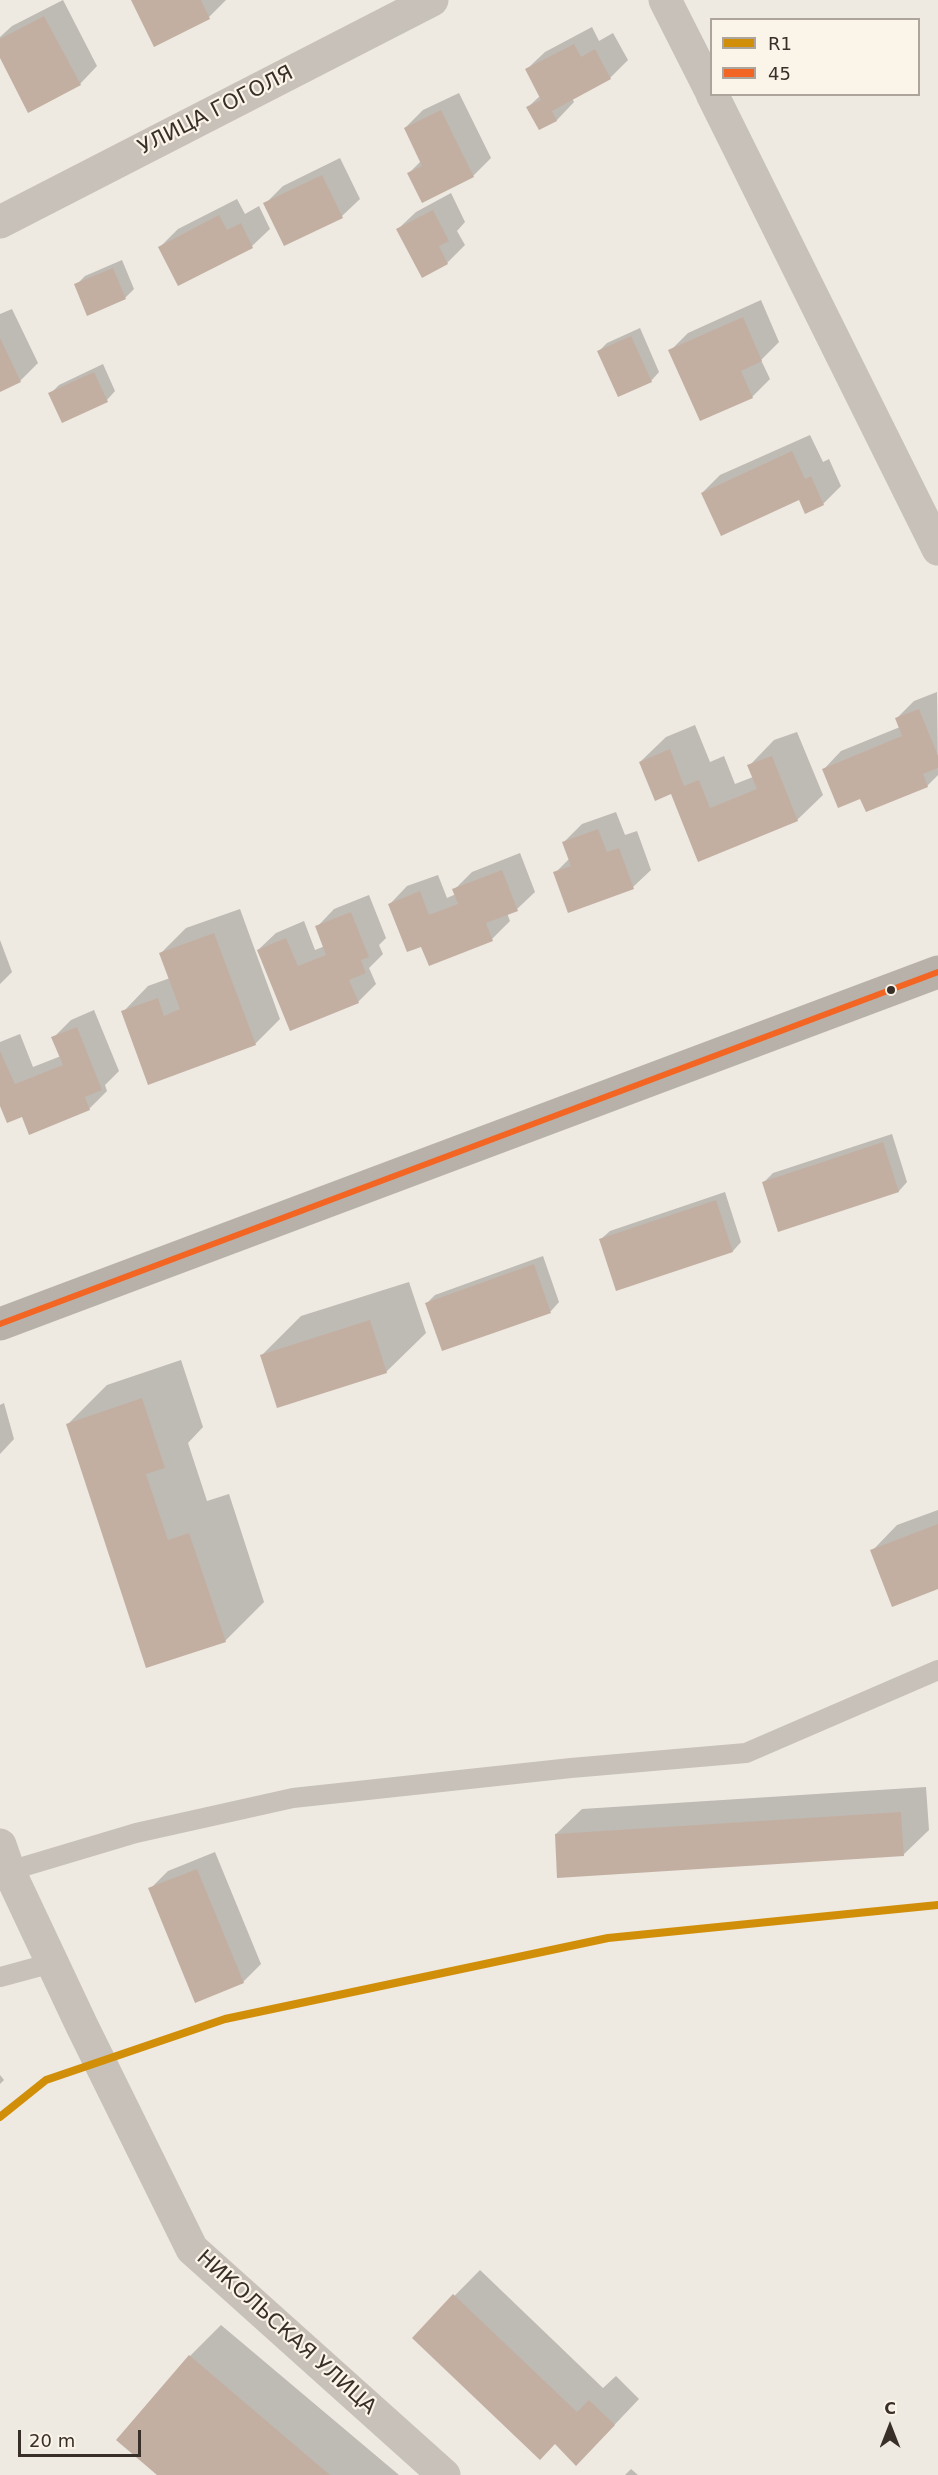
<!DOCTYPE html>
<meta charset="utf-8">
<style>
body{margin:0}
#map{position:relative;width:938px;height:2475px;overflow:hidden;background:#eee9e1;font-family:"DejaVu Sans",sans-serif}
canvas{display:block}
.legend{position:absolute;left:710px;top:18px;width:210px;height:78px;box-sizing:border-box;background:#fbf4e9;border:2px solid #ada59c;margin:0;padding:8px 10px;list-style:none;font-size:18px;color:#382f28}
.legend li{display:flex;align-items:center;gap:12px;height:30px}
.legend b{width:30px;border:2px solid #ada59c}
.north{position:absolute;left:860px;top:2397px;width:60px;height:60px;-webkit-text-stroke:4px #fbf4e9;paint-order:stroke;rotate:0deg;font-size:16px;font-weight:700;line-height:24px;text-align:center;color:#382f28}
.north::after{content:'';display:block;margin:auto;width:21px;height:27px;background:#382f28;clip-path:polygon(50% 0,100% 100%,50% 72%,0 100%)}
.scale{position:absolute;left:18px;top:2430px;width:123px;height:27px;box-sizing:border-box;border:3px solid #382f28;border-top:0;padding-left:8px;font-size:18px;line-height:21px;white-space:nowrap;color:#382f28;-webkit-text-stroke:4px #fbf4e9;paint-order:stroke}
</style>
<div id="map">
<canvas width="938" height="2475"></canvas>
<ul class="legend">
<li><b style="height:8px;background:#d18e08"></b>R1</li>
<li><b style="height:8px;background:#f26522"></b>45</li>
</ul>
<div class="north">С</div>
<div class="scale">20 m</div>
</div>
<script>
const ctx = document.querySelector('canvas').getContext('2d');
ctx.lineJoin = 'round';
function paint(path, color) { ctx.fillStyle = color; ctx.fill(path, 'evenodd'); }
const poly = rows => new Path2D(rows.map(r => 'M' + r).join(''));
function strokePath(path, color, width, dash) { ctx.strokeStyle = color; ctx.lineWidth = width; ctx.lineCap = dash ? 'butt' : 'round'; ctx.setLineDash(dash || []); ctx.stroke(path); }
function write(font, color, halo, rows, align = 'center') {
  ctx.font = font + ' "DejaVu Sans",sans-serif'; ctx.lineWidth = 4.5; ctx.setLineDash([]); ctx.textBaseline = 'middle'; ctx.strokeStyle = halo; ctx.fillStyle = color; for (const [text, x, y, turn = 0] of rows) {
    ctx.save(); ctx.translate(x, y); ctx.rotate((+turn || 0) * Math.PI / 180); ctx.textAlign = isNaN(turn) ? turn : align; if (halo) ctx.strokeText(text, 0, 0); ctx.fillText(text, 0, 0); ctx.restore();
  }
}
const shadow = poly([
 [63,0,97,66,80,84,0,55,0,37,12,26],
 [133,0,226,0,209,17],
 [592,27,599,41,613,33,628,60,610,78,572,98,574,102,557,120,539,128,528,107,541,95,527,69,545,52],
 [459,93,491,158,473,176,409,173,421,161,405,128,423,110],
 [340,158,360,199,342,216,285,244,265,204,283,186],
 [451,193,465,222,457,231,465,245,447,263,398,229,416,212],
 [237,199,245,214,259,206,270,229,252,246,179,284,160,247,178,229],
 [122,260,134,289,126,297,88,314,76,285,85,276],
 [761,300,779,342,761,360,770,379,752,397,670,351,688,333],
 [12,309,38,363,20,381,0,390,0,314],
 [640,328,659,372,651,381,599,351,607,343],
 [103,364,115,391,107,400,50,394,59,385],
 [810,435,823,462,829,459,841,486,823,504,799,498,702,493,720,475],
 [937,692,938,775,927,786,861,798,824,769,841,751,900,727,896,719,914,701],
 [695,725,710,762,724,756,735,784,753,777,749,766,774,740,797,732,823,795,797,820,699,860,672,792,640,762,666,737],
 [616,812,625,835,637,831,651,870,633,887,555,873,570,858,564,842,582,824],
 [520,853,535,892,517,909,507,913,510,921,492,939,422,945,390,904,407,886,438,875,447,898,456,894,454,890,472,872],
 [369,895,386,938,379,945,383,954,369,968,376,984,358,1002,258,950,276,933,304,921,315,950,325,946,317,927,334,909],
 [240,909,280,1019,255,1044,123,1012,148,986,170,978,161,953,186,928],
 [0,940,12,972,0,984],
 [94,1010,119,1071,105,1085,107,1091,89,1109,22,1115,0,1102,0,1042,20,1034,33,1067,61,1056,53,1038,71,1020],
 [892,1134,907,1182,899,1191,779,1230,764,1182,773,1173],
 [725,1192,741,1242,733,1251,617,1289,601,1239,610,1231],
 [543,1256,559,1302,551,1311,443,1350,427,1303,435,1295],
 [409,1282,426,1333,386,1372,262,1355,301,1316],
 [181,1360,203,1427,188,1443,207,1501,229,1494,264,1602,225,1641,68,1424,107,1385],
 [4,1403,14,1439,0,1454,0,1405],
 [938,1510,938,1588,872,1551,897,1525],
 [926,1787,929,1830,903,1855,556,1834,582,1809],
 [215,1852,261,1964,243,1982,150,1889,168,1871],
 [0,2075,4,2080,0,2084],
 [480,2270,603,2388,616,2376,639,2399,602,2438,555,2443,414,2337],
 [221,2325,399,2475,160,2475,190,2356],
 [631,2469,638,2475,625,2475]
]);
const building = poly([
 [131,0,201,0,210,19,154,47],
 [44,16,81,85,28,113,0,58,0,39],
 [574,44,581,57,595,49,611,79,552,111,557,121,539,130,526,107,541,100,525,69],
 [441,110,474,177,422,203,407,173,422,166,404,128],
 [322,175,343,218,284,246,263,203],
 [433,210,449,241,439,246,448,264,422,278,396,229],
 [219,215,227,230,241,223,253,248,178,286,158,247],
 [113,268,126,299,87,316,74,284],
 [743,317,762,361,741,371,753,398,700,421,668,350],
 [631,336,652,382,618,397,597,351],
 [0,338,21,382,0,392],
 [94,372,108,402,62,423,48,393],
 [792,451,805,479,811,476,824,505,805,514,799,500,721,536,701,493],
 [919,709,938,756,938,768,923,774,928,787,866,812,860,799,838,808,822,769,902,736,895,718],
 [670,749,684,786,699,780,710,808,757,789,747,765,772,756,798,821,698,862,671,794,655,801,639,762],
 [598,829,607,852,619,848,634,889,568,913,553,872,571,866,562,842],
 [502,870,518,911,486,923,493,941,429,966,421,947,407,952,388,904,420,891,429,915,458,904,452,889],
 [351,912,369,957,361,960,366,973,349,980,359,1003,290,1031,257,950,286,938,298,966,326,955,315,926],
 [214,933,256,1045,148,1085,121,1011,158,998,164,1016,180,1009,159,953],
 [77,1027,102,1090,85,1097,90,1110,29,1135,22,1117,7,1123,0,1106,0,1051,15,1084,63,1065,51,1037],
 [883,1142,899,1192,778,1232,762,1182],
 [716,1200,733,1252,616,1291,599,1239],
 [534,1264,551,1313,442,1351,425,1303],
 [370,1320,387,1373,277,1408,260,1355],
 [142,1398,165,1468,146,1474,168,1540,189,1533,226,1642,146,1668,66,1424],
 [938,1524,938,1589,892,1607,870,1550],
 [901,1812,904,1856,557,1878,555,1834],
 [197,1869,244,1983,195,2003,148,1888],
 [453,2294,577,2412,589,2400,615,2425,576,2466,555,2444,540,2460,412,2338],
 [189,2355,330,2475,157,2475,116,2440]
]);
const service = poly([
 [9,1871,136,1833,293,1798,571,1768,746,1753,938,1670],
 [0,1977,52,1963]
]);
const minor = poly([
 [665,0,712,93],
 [712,94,938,549],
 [0,222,432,0],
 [0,1845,9,1871,82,2026,192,2249,444,2475]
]);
const secondary = poly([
 [0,1324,938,972]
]);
const bus1 = poly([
 [0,1324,938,972]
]);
const rail1 = poly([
 [0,2117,46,2080,225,2019,608,1938,938,1905]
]);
const markers = [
 [891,990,5,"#382f28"]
];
const streetNames = [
 ["УЛИЦА ГОГОЛЯ",216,111,-27],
 ["НИКОЛЬСКАЯ УЛИЦА",286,2333,42]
];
paint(shadow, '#0003');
paint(building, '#c2afa2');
strokePath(service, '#c7c1ba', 20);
strokePath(minor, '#c7c1ba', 33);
strokePath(secondary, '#b8b1aa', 33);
strokePath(bus1, '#f26522', 6);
strokePath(rail1, '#d18e08', 8);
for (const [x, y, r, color] of markers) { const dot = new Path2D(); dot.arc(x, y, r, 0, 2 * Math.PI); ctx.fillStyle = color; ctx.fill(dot); strokePath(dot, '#fbf4e9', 2); }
write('21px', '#382f28', '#fbf4e9', streetNames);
</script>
